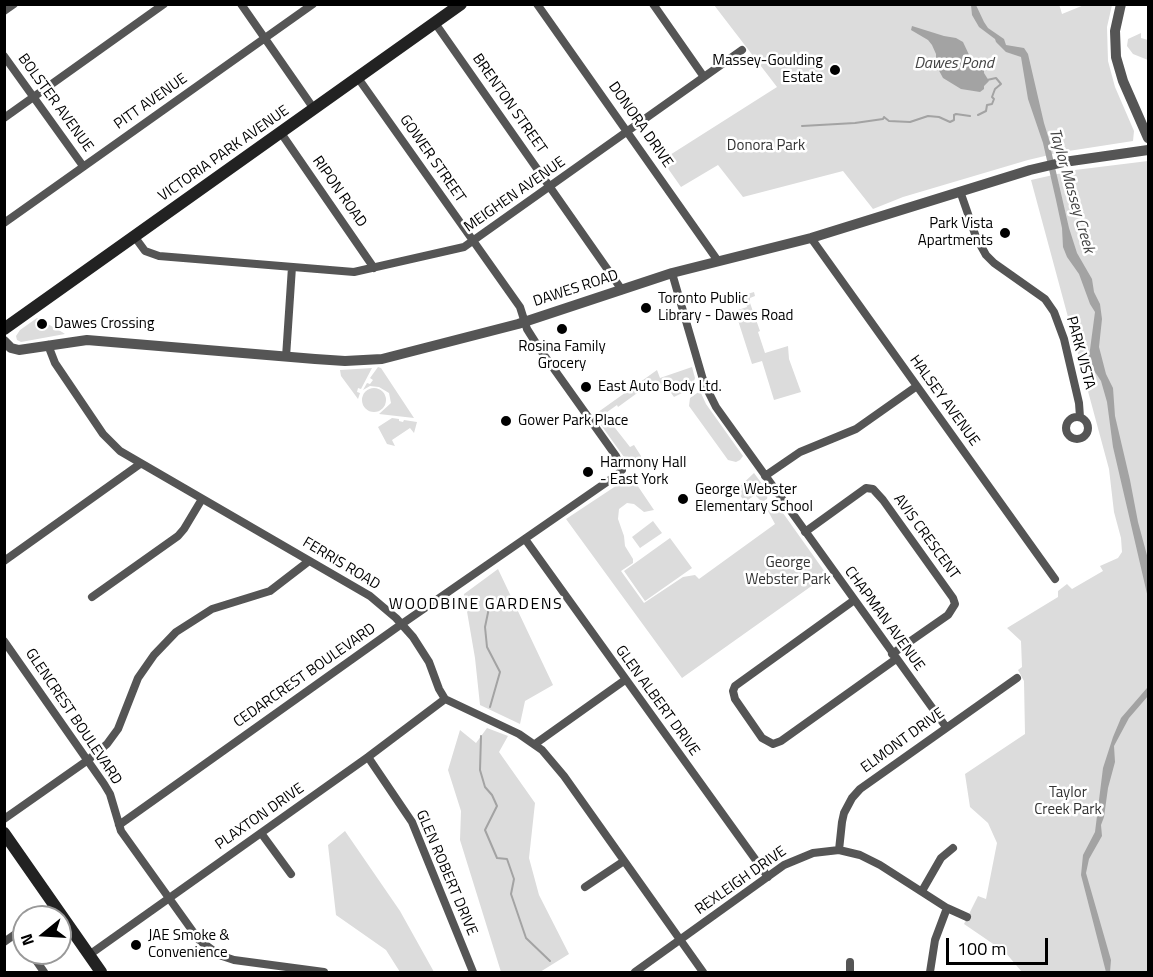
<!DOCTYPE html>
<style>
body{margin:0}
#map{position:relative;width:1153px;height:977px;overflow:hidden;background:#fff;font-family:"Titillium Web",sans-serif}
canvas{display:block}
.frame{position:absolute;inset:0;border:6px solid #000;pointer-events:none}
.north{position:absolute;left:12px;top:905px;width:60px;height:60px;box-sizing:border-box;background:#fff;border:2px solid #999;border-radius:50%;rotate:252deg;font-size:16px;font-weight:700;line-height:24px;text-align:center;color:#000}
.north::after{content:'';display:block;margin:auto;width:21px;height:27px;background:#000;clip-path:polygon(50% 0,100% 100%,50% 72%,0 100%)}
.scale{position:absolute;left:946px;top:938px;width:102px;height:27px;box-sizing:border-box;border:3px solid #000;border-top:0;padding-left:8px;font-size:18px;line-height:21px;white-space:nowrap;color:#000;-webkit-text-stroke:4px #fff;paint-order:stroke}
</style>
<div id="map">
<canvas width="1153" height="977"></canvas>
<div class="frame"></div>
<div class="north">N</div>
<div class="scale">100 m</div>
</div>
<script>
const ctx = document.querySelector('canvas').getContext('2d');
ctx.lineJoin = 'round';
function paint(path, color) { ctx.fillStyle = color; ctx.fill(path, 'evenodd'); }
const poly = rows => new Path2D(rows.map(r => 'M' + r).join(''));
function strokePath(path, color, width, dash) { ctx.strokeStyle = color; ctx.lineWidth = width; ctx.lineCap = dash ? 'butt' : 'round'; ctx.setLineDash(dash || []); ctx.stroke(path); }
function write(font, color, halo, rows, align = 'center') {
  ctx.font = font + ' "Titillium Web",sans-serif'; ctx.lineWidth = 5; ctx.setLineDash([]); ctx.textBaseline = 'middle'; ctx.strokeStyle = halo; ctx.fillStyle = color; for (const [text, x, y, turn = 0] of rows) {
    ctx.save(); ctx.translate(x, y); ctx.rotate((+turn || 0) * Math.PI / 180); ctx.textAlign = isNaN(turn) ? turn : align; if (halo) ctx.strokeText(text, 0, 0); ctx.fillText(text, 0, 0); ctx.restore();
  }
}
const green = poly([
 [1059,4,1062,14,1084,5,1112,5,1107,27,1108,61,1115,87,1134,131,1133,141,1062,152,1028,160,903,197,873,209,843,171,743,197,718,165,681,187,662,160,777,87,714,5],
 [1141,33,1141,38,1148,40,1148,60,1133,54,1127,46,1128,39],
 [1148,161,1148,972,1022,972,1005,952,964,924,978,896,986,899,997,843,988,823,970,807,965,774,1025,734,1024,681,1018,670,1022,667,1021,641,1007,628,1058,597,1058,591,1067,584,1072,589,1103,571,1100,566,1118,558,1122,552,1121,538,1114,512,1109,469,1031,180,1075,170],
 [754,292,755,296,750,298,750,303,760,331,758,332,765,353,788,346,789,359,801,392,774,400,762,361,752,364,735,311,747,307,744,295],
 [37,318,62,332,65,334,21,342,17,340,16,336,20,330],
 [378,367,381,368,414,418,379,414,391,403,389,393,379,387,370,386,363,390,367,383,370,384,373,380,370,378],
 [692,367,695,378,693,384,687,389,684,386,680,389,682,393,674,397,664,383,656,389,651,383,618,407,617,405,600,417,596,418,594,415,657,370,660,378],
 [372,368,361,389,358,388,357,392,360,393,358,399,341,376,340,370],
 '362 400a12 12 0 1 1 24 0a12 12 0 1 1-24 0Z',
 [700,391,706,404,743,456,740,460,736,462,728,460,689,406,690,398],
 [392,418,399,419,399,421,403,422,404,420,417,422,414,433,410,428,392,440,395,446,387,444,378,427],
 [608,419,630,447,634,445,641,456,640,461,629,464,601,425],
 [754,473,768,492,767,499,762,502,755,495,745,502,736,490],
 [631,476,654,510,644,512,634,504,627,503,619,509,618,519,624,536,625,546,633,559,633,563,621,571,644,603,683,577,695,575,699,579,775,524,768,511,773,505,778,506,827,575,682,678,566,519],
 [653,521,662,533,640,548,632,537],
 [670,538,692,568,645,601,624,571],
 [498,569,553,685,525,701,520,724,480,705,475,658,464,594],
 [487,728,508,736,499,752,535,803,529,858,539,895,569,954,540,972,501,972,460,840,461,811,448,770,460,730,476,743],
 [345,831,400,911,434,972,400,972,386,950,336,915,328,845]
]);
const water = poly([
 [971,5,976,5,984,22,988,28,1004,39,1006,45,1024,48,1028,54,1044,123,1052,149,1051,150,1069,228,1077,253,1092,279,1094,292,1100,304,1102,319,1099,347,1106,374,1113,388,1115,416,1130,480,1138,522,1148,559,1148,598,1113,447,1107,402,1101,381,1093,369,1089,357,1095,312,1090,304,1079,274,1067,257,1063,247,1062,228,1056,200,1043,143,1028,99,1021,57,1006,52,996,42,995,39,979,27,972,15],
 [912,26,944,36,956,38,963,42,971,59,984,69,984,73,989,81,984,86,984,89,980,92,961,89,943,78,936,65,936,54,932,45,928,40,911,30],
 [1148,679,1148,696,1129,718,1114,746,1115,762,1108,788,1104,817,1101,825,1102,836,1089,859,1086,873,1111,960,1110,972,1106,972,1081,875,1083,855,1095,832,1103,768,1113,737,1121,718,1147,688]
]);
const stream = poly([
 [978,115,986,111,987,105,992,104,994,99,992,97,995,89,1001,84,996,78,987,80],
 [802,126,855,123,883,119,884,117,889,121,910,122,928,116,939,117,950,122,954,120,954,115,956,114,970,116],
 [490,707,500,672,487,647,485,627,490,603],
 [481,736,480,770,485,787,492,795,497,806,485,830,497,858,507,859,514,879,511,894,526,938,550,961]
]);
const minor = poly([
 [241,4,314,109],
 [537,4,718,261],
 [653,4,704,77],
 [4,11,14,4],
 [435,23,622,290],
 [4,56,83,166],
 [4,118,164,4],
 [281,133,374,268],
 [960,191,976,237,986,255,994,263,1045,299,1054,312,1064,339,1079,403,1080,417],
 [4,223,313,4],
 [134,236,145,251,159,256,354,272,464,247,742,50],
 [811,238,1055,579],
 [672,273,704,383,716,407,946,727],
 [48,345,55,363,103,434,120,451,370,596,396,618,413,637,429,662,439,689,445,699,519,734,542,750,564,776,703,972],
 [286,357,292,267],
 '1066 428a11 11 0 1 1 22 0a11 11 0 1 1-22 0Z',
 [765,476,800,452,856,429,917,386],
 [805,532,866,488,873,489,883,500,953,598,955,604,948,615,892,654],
 [525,539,768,877],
 [4,561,140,464],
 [92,597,178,536,184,529,202,499],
 [853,601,735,686,733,691,735,699,762,738,773,744,781,741,896,659],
 [4,641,104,784,110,794,121,831,199,940,219,955,234,960,324,972],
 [535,744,625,680],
 [368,757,412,822,473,972],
 [4,819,88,760,107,744,118,729,138,678,154,655,176,632,212,609,270,591,309,561],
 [119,825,396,628,617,475,622,470,616,456,539,348,527,329,520,307,358,78],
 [261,833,291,874],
 [839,850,842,822,844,813,852,798,860,789,1017,678],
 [585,887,624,861],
 [922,891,941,858,953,848],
 [39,917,55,905],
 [17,933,24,943],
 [4,942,24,928],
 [31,953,44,972],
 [89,955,368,757,445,699],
 [635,972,784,865,813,853,839,850,860,855,880,865,947,908,967,917],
 [850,972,850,962],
 [930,972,935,940,947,908]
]);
const tertiary = poly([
 [1121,4,1115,31,1116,57,1123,81,1148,138],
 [4,341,11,348,19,350,87,340,315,359,345,361,382,359,518,324,672,273,811,238,1030,170,1064,162,1148,150]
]);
const secondary = poly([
 [4,329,461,4],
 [4,833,101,972]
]);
const markers = [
 [835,70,6,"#000"],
 [1005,233,6,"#000"],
 [646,308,6,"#000"],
 [42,324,6,"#000"],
 [562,329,6,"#000"],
 [586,387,6,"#000"],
 [506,421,6,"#000"],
 [588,472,6,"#000"],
 [683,499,6,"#000"],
 [136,945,6,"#000"]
];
const poiNames = [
 ["Massey-Goulding",823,61,"right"],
 ["Estate",823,78,"right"],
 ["Park Vista",993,224,"right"],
 ["Apartments",993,241,"right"],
 ["Toronto Public",658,299],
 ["Library - Dawes Road",658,316],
 ["Dawes Crossing",54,324],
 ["Rosina Family",562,347,"center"],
 ["Grocery",562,364,"center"],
 ["East Auto Body Ltd.",598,387],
 ["Gower Park Place",518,421],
 ["Harmony Hall",600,463],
 ["- East York",600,480],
 ["George Webster",695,490],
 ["Elementary School",695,507],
 ["JAE Smoke &",148,936],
 ["Convenience",148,953]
];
const streetNames = [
 ["PITT AVENUE",151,102,-35],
 ["BOLSTER AVENUE",55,103,54],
 ["BRENTON STREET",509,104,55],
 ["DONORA DRIVE",640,125,55],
 ["VICTORIA PARK AVENUE",224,154,-35],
 ["GOWER STREET",432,159,55],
 ["RIPON ROAD",339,192,55],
 ["MEIGHEN AVENUE",515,195,-35],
 ["DAWES ROAD",576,289,-18],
 ["PARK VISTA",1080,353,75],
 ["HALSEY AVENUE",944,401,54],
 ["AVIS CRESCENT",926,537,54],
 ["FERRIS ROAD",341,564,31],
 ["CHAPMAN AVENUE",884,619,54],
 ["CEDARCREST BOULEVARD",305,676,-35],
 ["GLEN ALBERT DRIVE",657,701,54],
 ["GLENCREST BOULEVARD",73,717,56],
 ["ELMONT DRIVE",903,741,-36],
 ["PLAXTON DRIVE",260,817,-35],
 ["GLEN ROBERT DRIVE",446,873,67],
 ["REXLEIGH DRIVE",741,881,-35]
];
const parkNames = [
 ["Donora Park",766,146],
 ["George",788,563],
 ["Webster Park",788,580],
 ["Taylor",1068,793],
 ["Creek Park",1068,810]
];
const waterNames = [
 ["Dawes Pond",954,64],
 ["Taylor Massey Creek",1071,191,74]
];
const neighbourhoodNames = [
 ["WOODBINE GARDENS",476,605]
];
paint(green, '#dcdcdc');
paint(water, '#a3a3a3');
strokePath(stream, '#a3a3a3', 2);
strokePath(minor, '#555', 8);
strokePath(tertiary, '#555', 10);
strokePath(secondary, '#222', 12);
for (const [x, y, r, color] of markers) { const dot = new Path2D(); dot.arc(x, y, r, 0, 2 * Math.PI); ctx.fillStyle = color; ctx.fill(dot); strokePath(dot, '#fff', 2); }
write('15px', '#000', '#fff', poiNames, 'left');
write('15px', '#000', '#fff', streetNames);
write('15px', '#333', '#fff', parkNames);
write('italic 16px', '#444', '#fff', waterNames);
ctx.letterSpacing = '1.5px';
write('16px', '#000', '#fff', neighbourhoodNames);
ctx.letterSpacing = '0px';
</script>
